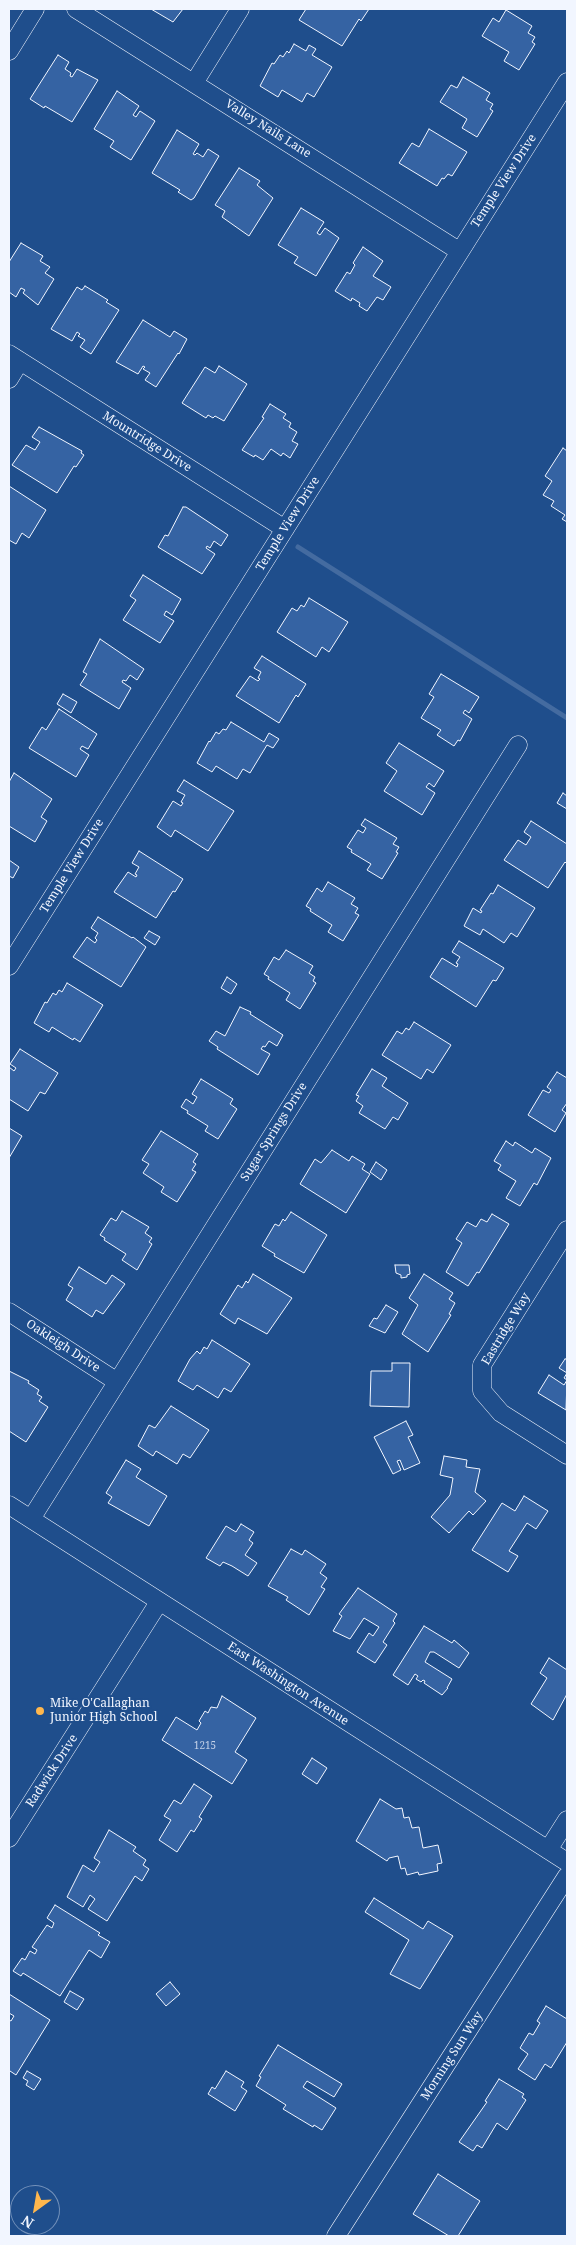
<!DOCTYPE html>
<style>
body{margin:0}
#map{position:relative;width:576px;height:2245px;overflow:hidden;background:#1f4e8c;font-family:"Noto Serif",serif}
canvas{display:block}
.frame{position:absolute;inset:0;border:10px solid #f2f6ff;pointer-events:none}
.north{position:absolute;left:10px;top:2185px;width:50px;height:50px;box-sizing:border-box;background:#1f4e8c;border:1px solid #7391ba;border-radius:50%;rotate:212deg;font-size:14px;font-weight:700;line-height:20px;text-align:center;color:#f2f6ff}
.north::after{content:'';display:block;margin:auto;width:18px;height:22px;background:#ffb74d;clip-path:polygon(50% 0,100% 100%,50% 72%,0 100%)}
</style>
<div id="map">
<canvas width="576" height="2245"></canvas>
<div class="frame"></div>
<div class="north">N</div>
</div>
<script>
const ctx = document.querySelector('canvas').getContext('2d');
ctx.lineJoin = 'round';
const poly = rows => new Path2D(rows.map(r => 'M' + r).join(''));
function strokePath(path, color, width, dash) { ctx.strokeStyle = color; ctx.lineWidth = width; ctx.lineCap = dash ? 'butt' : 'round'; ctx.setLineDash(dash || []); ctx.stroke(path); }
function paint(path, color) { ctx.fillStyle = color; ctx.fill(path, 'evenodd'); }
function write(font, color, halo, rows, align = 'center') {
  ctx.font = font + ' "Noto Serif",serif'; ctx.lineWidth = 4; ctx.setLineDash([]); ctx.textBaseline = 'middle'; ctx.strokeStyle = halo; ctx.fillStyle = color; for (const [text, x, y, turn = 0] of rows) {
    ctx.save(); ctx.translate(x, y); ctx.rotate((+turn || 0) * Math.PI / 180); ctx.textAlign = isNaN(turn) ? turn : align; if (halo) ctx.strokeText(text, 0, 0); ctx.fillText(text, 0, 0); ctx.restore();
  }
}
const stream = poly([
 [298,547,567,718]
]);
const building = poly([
 [151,9,183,9,173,22,151,9],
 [306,9,369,9,361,21,359,19,342,46,299,20,306,9],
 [506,10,532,26,528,33,535,37,532,42,535,44,519,70,504,61,509,52,482,36,493,18,499,22,506,10],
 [294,44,306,51,309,45,316,49,312,55,332,67,314,97,307,93,302,102,282,90,278,97,260,86,272,63,274,64,280,55,283,57,287,51,289,53,294,44],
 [58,55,69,62,65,69,71,73,70,76,72,77,77,69,98,80,72,122,45,106,44,108,30,99,58,55],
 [463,77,490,93,486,100,493,104,490,109,493,111,477,137,462,128,467,119,440,102,451,85,457,88,463,77],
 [117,91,139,106,133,115,136,117,140,111,155,121,131,160,110,147,114,141,94,129,117,91],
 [429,129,467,152,452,176,448,174,444,179,442,178,437,186,399,163,412,143,419,147,429,129],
 [177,130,199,144,193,154,195,155,197,153,203,157,208,149,219,156,194,198,191,200,178,192,180,190,152,173,177,130],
 [239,168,260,181,257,185,273,198,249,236,222,217,225,211,215,205,239,168],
 [301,208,324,222,317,233,320,235,325,228,339,238,316,276,294,263,298,257,278,245,301,208],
 [21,243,43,256,40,261,50,267,45,273,54,279,38,305,23,293,25,290,21,288,16,297,9,292,9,262,21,243],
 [363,247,383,261,373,276,391,287,383,300,377,297,367,311,359,306,360,303,352,298,351,301,335,291,347,272,350,274,355,265,353,263,363,247],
 [85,286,108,300,106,302,119,310,91,354,80,347,85,340,78,336,80,334,77,332,72,341,51,329,77,287,82,290,85,286],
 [143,320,170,337,174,331,187,339,179,354,178,353,156,387,145,380,150,373,143,369,145,367,143,366,138,374,116,362,143,320],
 [219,366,247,384,224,421,215,416,213,418,208,415,206,418,182,403,205,367,215,373,219,366],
 [270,404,286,414,283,418,291,423,289,427,297,432,292,441,298,444,290,458,283,453,281,456,271,449,263,460,255,455,254,457,242,450,264,418,262,417,270,404],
 [39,427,82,451,81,453,84,455,76,467,74,466,57,493,12,465,26,445,35,450,40,442,32,437,39,427],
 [563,448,567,451,567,522,562,519,565,515,551,506,554,501,543,495,552,481,545,476,563,448],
 [9,486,46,510,29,538,22,533,16,544,9,540,9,486],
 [183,507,186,507,228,535,221,546,214,541,210,548,207,546,206,548,215,554,202,574,158,547,165,535,168,536,183,507],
 [143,575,181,599,172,615,166,611,164,615,174,621,160,643,123,620,136,600,130,596,143,575],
 [309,598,348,622,329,652,322,647,316,657,277,632,292,608,297,611,301,605,304,607,309,598],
 [100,639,144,669,137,680,130,675,126,681,123,680,122,682,131,688,119,709,80,685,87,674,83,672,100,639],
 [262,656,306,684,298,697,296,695,279,723,236,696,250,676,258,681,260,679,258,678,261,672,254,668,262,656],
 [441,674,479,697,469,713,465,710,463,713,472,719,460,741,458,740,454,746,437,735,441,730,421,718,434,697,429,694,441,674],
 [63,694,77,702,71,713,57,704,63,694],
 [59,709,97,734,88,749,82,746,80,749,89,755,76,777,29,748,42,727,46,730,59,709],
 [231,722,264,742,269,733,279,739,273,748,267,745,250,773,243,769,237,779,216,766,212,772,197,763,209,741,210,742,216,732,219,734,223,729,226,730,231,722],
 [399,743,444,771,434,787,429,783,426,787,435,793,422,815,384,791,397,771,386,763,399,743],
 [14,773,52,799,41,817,47,821,35,842,9,826,9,782,14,773],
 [184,780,234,811,208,851,175,830,171,837,157,827,173,801,181,806,183,803,181,802,185,795,177,791,184,780],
 [563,793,567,796,567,809,557,803,563,793],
 [365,819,397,838,393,844,399,847,396,852,398,853,382,879,367,870,371,864,351,852,352,850,347,847,358,830,363,833,366,828,361,825,365,819],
 [531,821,567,844,567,864,565,862,548,888,504,860,518,840,526,845,531,837,524,832,531,821],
 [139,851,183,879,175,892,173,891,156,918,114,892,128,872,136,877,137,875,135,874,139,867,132,863,139,851],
 [9,860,19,867,13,878,9,876,9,860],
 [328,882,355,898,351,904,358,908,355,913,359,915,343,941,328,932,332,925,310,911,311,909,306,906,317,888,322,892,328,882],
 [498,885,535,908,517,937,511,933,504,943,483,929,480,935,464,926,473,908,481,913,482,911,480,910,491,893,493,894,498,885],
 [98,917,132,938,133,937,146,947,121,987,73,957,87,937,95,943,97,940,95,938,98,933,91,928,98,917],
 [149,931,160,937,155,945,144,938,149,931],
 [459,941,504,968,496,981,493,980,476,1007,430,977,442,958,457,967,458,964,456,963,460,957,452,952,459,941],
 [286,950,313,966,309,973,315,977,313,981,316,983,300,1009,286,1000,290,993,268,979,269,977,264,974,274,957,279,960,286,950],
 [227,977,237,984,231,994,221,988,227,977],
 [67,983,103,1005,80,1042,74,1038,73,1040,52,1027,49,1032,34,1023,45,1002,47,1003,53,993,56,995,59,990,62,992,67,983],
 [240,1007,251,1012,250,1014,283,1035,277,1046,269,1041,265,1047,263,1046,261,1049,270,1054,258,1075,217,1049,218,1047,209,1041,216,1031,225,1036,240,1007],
 [414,1022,451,1045,433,1073,427,1069,421,1079,382,1055,397,1031,402,1034,406,1028,409,1030,414,1022],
 [20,1049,58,1073,45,1094,40,1092,28,1111,9,1099,9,1067,14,1071,16,1068,10,1064,20,1049],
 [372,1069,387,1078,382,1086,408,1103,398,1120,393,1117,385,1129,359,1113,363,1106,356,1101,359,1096,356,1095,372,1069],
 [557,1072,567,1078,567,1103,562,1110,566,1113,555,1132,528,1115,543,1090,549,1093,551,1090,547,1087,557,1072],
 [201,1079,233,1099,230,1104,237,1109,218,1139,205,1131,208,1126,187,1113,188,1111,181,1107,186,1099,193,1104,197,1097,192,1094,201,1079],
 [9,1128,22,1136,9,1158,9,1128],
 [161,1131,198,1154,193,1162,196,1164,192,1170,196,1172,177,1202,161,1192,164,1187,143,1173,149,1164,142,1160,161,1131],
 [506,1141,513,1146,515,1142,532,1153,535,1148,551,1158,537,1185,534,1183,520,1206,506,1198,516,1181,498,1170,501,1165,494,1161,506,1141],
 [332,1150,349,1161,352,1156,365,1164,362,1169,370,1174,346,1213,300,1184,315,1159,321,1163,332,1150],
 [376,1162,387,1170,381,1180,370,1172,376,1162],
 [122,1211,149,1227,145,1233,152,1238,149,1242,152,1244,137,1270,122,1260,126,1254,104,1240,105,1238,100,1235,111,1218,116,1221,122,1211],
 [291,1212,327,1235,304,1273,274,1256,275,1254,262,1246,275,1224,279,1226,283,1219,285,1221,291,1212],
 [492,1214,509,1224,479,1273,477,1272,468,1286,446,1272,462,1243,456,1239,467,1222,476,1227,481,1219,487,1222,492,1214],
 [395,1265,409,1265,410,1274,407,1275,407,1277,401,1278,401,1275,396,1273,395,1265],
 [79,1267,106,1284,112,1275,125,1284,103,1314,96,1310,92,1317,66,1300,73,1288,68,1285,79,1267],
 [253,1274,292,1298,267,1334,238,1318,235,1324,220,1314,238,1285,242,1288,246,1281,248,1283,253,1274],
 [424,1274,453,1293,449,1299,455,1303,449,1314,451,1315,428,1352,402,1334,418,1305,409,1298,424,1274],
 [386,1305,398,1312,385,1333,369,1326,374,1318,377,1319,386,1305],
 [212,1340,250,1364,231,1392,224,1388,218,1398,197,1385,193,1390,178,1381,190,1359,197,1351,200,1354,204,1347,207,1349,212,1340],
 [565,1359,567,1359,567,1380,564,1378,567,1373,559,1368,565,1359],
 [392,1363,410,1363,409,1407,370,1406,371,1371,392,1371,392,1363],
 [9,1371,29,1381,28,1383,39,1390,37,1394,42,1397,39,1401,48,1407,26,1442,9,1431,9,1371],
 [549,1375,564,1385,567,1380,566,1410,538,1393,549,1375],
 [171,1406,209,1430,190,1458,183,1454,177,1464,156,1451,153,1456,138,1446,149,1425,155,1428,171,1406],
 [406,1421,413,1435,408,1437,420,1463,404,1470,400,1460,397,1461,401,1470,393,1474,374,1437,406,1421],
 [444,1456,467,1460,466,1467,480,1469,475,1492,486,1501,473,1515,469,1511,449,1533,431,1517,450,1495,453,1478,440,1475,444,1456],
 [126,1460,141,1469,136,1477,167,1496,149,1526,108,1503,112,1497,106,1493,126,1460],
 [524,1496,548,1511,536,1529,527,1523,509,1551,518,1556,508,1572,472,1550,502,1503,515,1511,524,1496],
 [241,1524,254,1532,249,1540,253,1543,245,1555,257,1563,248,1576,232,1566,223,1562,220,1566,206,1558,226,1526,236,1532,241,1524],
 [291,1549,302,1555,305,1550,326,1564,320,1573,327,1578,321,1587,325,1589,309,1615,286,1600,288,1597,268,1586,291,1549],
 [358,1588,397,1614,393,1621,395,1623,383,1642,387,1645,375,1663,357,1652,369,1633,373,1636,379,1627,364,1618,350,1639,333,1631,342,1616,339,1614,358,1588],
 [424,1626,452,1643,454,1640,469,1653,459,1668,434,1652,430,1652,425,1662,452,1679,447,1688,448,1688,442,1695,424,1683,425,1681,423,1680,421,1682,416,1679,418,1676,415,1674,408,1685,393,1675,424,1626],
 [549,1658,567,1670,567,1694,553,1720,531,1704,547,1678,540,1673,549,1658],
 [222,1696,256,1718,235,1752,247,1760,232,1784,162,1740,176,1717,197,1730,201,1723,199,1721,205,1711,208,1713,211,1707,217,1708,222,1696],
 [312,1758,327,1768,317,1784,302,1774,312,1758],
 [194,1784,212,1796,199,1817,202,1819,194,1832,191,1830,177,1852,159,1840,171,1820,164,1816,174,1800,181,1804,194,1784],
 [380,1799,396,1809,402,1808,404,1818,409,1817,412,1828,419,1827,423,1848,438,1845,442,1863,437,1864,438,1871,419,1875,418,1872,407,1875,405,1868,401,1869,398,1856,389,1858,387,1861,356,1841,380,1799],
 [109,1830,136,1847,133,1851,146,1860,143,1865,149,1869,142,1881,135,1876,107,1921,88,1909,95,1899,90,1895,83,1907,67,1897,83,1865,94,1872,100,1862,94,1858,109,1830],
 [374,1898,423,1929,428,1921,453,1936,420,1989,390,1974,409,1940,365,1912,374,1898],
 [55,1905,100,1933,98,1935,110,1942,101,1958,89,1950,60,1996,23,1973,21,1976,13,1971,22,1958,25,1960,30,1951,35,1954,37,1950,32,1947,47,1925,52,1928,54,1923,47,1918,55,1905],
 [170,1982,180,1994,166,2006,156,1994,170,1982],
 [70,1991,84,1999,77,2010,64,2002,70,1991],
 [9,1994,50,2020,16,2075,10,2071,9,2073,9,2020,11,2021,14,2016,9,2013,9,1994],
 [546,2006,567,2019,567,2042,551,2068,545,2064,535,2080,518,2069,528,2054,520,2048,529,2033,533,2035,540,2023,537,2021,546,2006],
 [278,2045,342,2084,334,2097,307,2081,303,2087,336,2108,322,2130,314,2125,313,2127,283,2109,286,2105,256,2086,261,2077,259,2076,278,2045],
 [27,2071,41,2079,34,2090,26,2085,28,2081,23,2078,27,2071],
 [226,2071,244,2082,241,2087,247,2091,235,2111,208,2094,212,2087,215,2089,226,2071],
 [499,2079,524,2094,522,2097,526,2100,507,2130,497,2123,482,2148,477,2145,473,2151,459,2142,487,2102,485,2101,499,2079],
 [438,2174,480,2201,458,2236,449,2236,413,2214,438,2174]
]);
const minor = poly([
 [76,9,459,251],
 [9,51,35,9],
 [194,83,240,9],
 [9,354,285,529],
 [9,379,20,361],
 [9,966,567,82],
 [567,1230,482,1365,482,1391,501,1413,567,1455],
 [9,1312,116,1381],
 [9,1505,567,1862],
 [31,1519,518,745],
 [9,1838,159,1602],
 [548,1850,567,1820],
 [336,2236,567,1876]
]);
const markers = [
 [40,1711,5,"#ffb74d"]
];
const numberNames = [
 ["1215",205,1746]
];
const streetNames = [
 ["Valley Nails Lane",268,129,32],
 ["Temple View Drive",504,181,-57],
 ["Mountridge Drive",147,442,32],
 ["Temple View Drive",288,524,-58],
 ["Temple View Drive",72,866,-58],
 ["Sugar Springs Drive",274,1132,-58],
 ["Eastridge Way",506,1329,-59],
 ["Oakleigh Drive",63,1346,33],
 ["East Washington Avenue",288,1684,33],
 ["Radwick Drive",52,1771,-57],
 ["Morning Sun Way",452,2056,-57]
];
const poiNames = [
 ["Mike O'Callaghan",50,1704],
 ["Junior High School",50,1718]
];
strokePath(stream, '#446ba0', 5);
paint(building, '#3563a3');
strokePath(building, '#f2f6ff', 1);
strokePath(minor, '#f2f6ff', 19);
strokePath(minor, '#1f4e8c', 18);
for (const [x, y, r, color] of markers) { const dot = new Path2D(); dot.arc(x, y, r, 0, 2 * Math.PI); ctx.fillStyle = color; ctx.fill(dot); strokePath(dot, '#1f4e8c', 2); }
write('10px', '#c3d1e8', null, numberNames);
write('12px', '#f2f6ff', '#1f4e8c', streetNames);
write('12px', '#f2f6ff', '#1f4e8c', poiNames, 'left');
</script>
